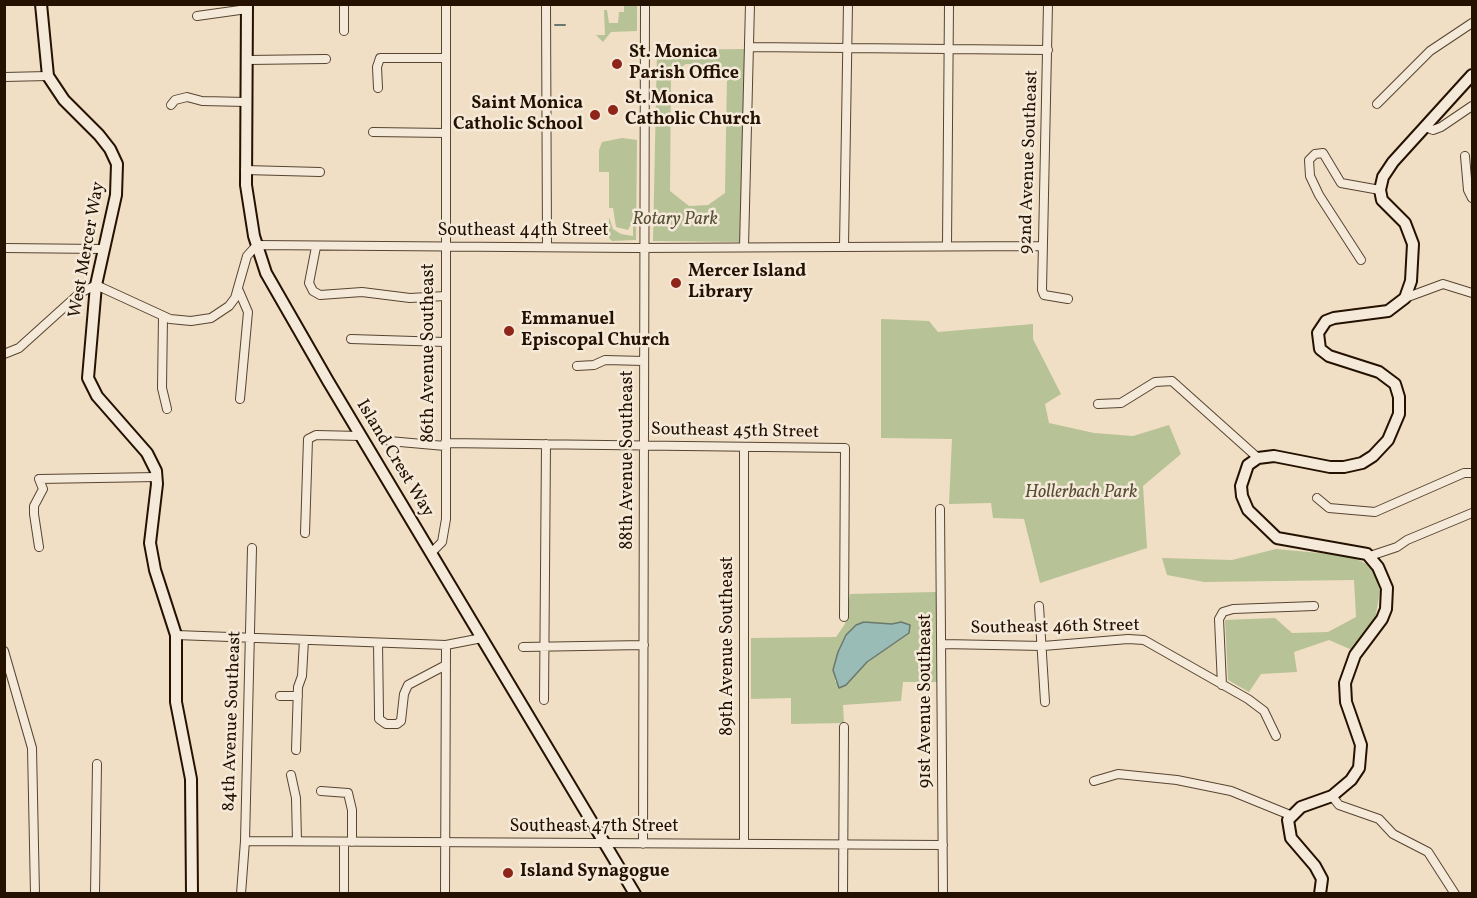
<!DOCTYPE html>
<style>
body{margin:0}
#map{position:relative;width:1477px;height:898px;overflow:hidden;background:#f0dfc4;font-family:Vollkorn,serif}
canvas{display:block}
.frame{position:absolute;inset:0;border:6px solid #241100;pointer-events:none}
</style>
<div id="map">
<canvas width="1477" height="898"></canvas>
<div class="frame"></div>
</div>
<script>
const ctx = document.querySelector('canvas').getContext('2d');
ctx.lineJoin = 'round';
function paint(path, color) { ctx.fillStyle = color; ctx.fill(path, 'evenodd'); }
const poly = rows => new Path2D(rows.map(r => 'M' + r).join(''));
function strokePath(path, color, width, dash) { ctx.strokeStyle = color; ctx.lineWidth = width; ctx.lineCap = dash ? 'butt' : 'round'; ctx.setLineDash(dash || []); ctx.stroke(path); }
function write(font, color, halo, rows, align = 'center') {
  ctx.font = font + ' Vollkorn,serif'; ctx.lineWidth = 5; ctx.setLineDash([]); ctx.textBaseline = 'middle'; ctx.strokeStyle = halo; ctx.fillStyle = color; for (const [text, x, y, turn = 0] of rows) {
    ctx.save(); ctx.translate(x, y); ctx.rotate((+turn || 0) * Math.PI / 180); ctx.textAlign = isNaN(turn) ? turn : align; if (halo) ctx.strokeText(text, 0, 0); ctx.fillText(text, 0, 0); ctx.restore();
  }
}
const green = poly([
 [624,5,637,5,637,31,611,32,603,42,596,35,605,35,604,10,607,10,609,23,618,23,619,12,624,12],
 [746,49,740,242,653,241,657,50],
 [686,64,712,65,727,76,725,193,708,205,689,206,670,191,671,74],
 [622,138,637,140,636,240,612,241,609,238,609,217,613,229,621,234,633,236,633,226,630,226,628,230,616,227,613,208,609,208,609,172,599,172,599,150,602,142],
 [881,319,929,321,938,332,1033,324,1033,339,1061,394,1045,404,1049,423,1094,433,1133,436,1169,425,1181,454,1143,486,1147,548,1040,583,1024,519,993,518,991,503,949,504,952,439,881,438],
 [1276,549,1351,556,1372,567,1380,591,1375,620,1352,650,1329,640,1294,652,1297,672,1261,674,1249,692,1228,680,1225,620,1275,618,1292,633,1328,632,1356,617,1354,580,1204,582,1167,575,1162,558,1232,560],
 [936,592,937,682,903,682,901,701,843,705,844,723,791,724,791,698,751,699,751,638,836,637,845,624,850,594],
 [864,622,892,624,901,622,909,633,835,682,835,662]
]);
const water = poly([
 [864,622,892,624,901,622,910,625,909,633,867,662,846,685,839,688,833,670,838,652,846,635,856,625,864,622]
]);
const stream = poly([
 [555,25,565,25]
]);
const street = poly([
 [546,4,547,246],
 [1048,4,1042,290,1044,295,1068,299],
 [197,16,247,9],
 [344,31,344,4],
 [750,47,1048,50],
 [247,60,326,59],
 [4,77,48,76],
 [378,88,377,67,380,58,446,58],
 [1377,104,1430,51,1472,23],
 [171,105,175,100,187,97,202,101,246,102],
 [1426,127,1433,130,1441,127,1472,106],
 [373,132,446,133],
 [1465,156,1468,190,1472,198],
 [245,170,320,172],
 [844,246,848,4],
 [947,246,949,4],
 [316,247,309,283,313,291,320,295,362,292,410,298,445,296],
 [744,247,750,4],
 [4,248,102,249],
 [1361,260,1319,195,1310,176,1309,160,1315,154,1323,153,1341,183,1380,190],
 [239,291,248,312,240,399],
 [1405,298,1443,284,1472,293],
 [163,316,162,388,167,409],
 [351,339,445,342],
 [4,354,19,348,80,293,96,285,170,319,191,321,211,318,229,306,235,298,247,256,257,245,636,248,1042,246],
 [577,366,594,365,605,360,644,361],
 [1098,404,1121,403,1155,382,1172,381,1258,458],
 [389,441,445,446],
 [445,443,845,448,844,617],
 [1317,498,1329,508,1375,512,1464,473,1472,473],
 [940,509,943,894],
 [305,533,308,439,316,435,361,436],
 [39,547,34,514,34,506,43,489,39,479,157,477],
 [431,553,442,542,446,519,446,4],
 [1370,556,1397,547,1407,540,1472,513],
 [1039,606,1045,702],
 [176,635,446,645,482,638],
 [378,643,379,713,379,719,386,724,397,724,401,721,404,694,408,685,446,665],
 [943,644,1043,646,1128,639,1144,640,1248,699,1264,711,1276,736],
 [523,647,644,645],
 [4,651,32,748,35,894],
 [1222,685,1219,619,1223,612,1233,609,1314,606],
 [280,696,298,696],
 [544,700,546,444],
 [296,750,298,687,302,676,304,640],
 [291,775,296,798,297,841],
 [1094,781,1118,774,1177,780,1231,791,1290,815],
 [321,791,348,793,352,810,352,842],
 [1332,796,1339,805,1379,819,1393,834,1428,852,1455,894],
 [245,841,943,845],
 [643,844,645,4],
 [744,844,744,447],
 [344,891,344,842],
 [95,894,97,764],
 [241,894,245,841,252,548],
 [445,894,446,645],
 [843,894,844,727]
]);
const secondary = poly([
 [41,4,48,76,64,100,99,135,110,149,117,164,116,195,96,285,88,378,97,396,147,453,156,471,157,484,150,543,155,570,176,635,176,702,191,779,192,894],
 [247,4,246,185,254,236,266,273,328,381,635,894],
 [1320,894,1322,879,1315,866,1291,838,1288,820,1301,807,1332,796,1351,780,1359,768,1361,745,1346,702,1345,683,1355,655,1382,619,1386,609,1387,588,1378,567,1367,554,1277,538,1248,510,1242,496,1241,486,1248,465,1258,458,1274,456,1330,467,1344,467,1362,463,1373,456,1388,440,1399,414,1399,397,1395,384,1379,372,1329,356,1320,349,1318,333,1326,321,1334,318,1388,311,1405,298,1411,281,1413,244,1405,223,1382,200,1380,190,1383,177,1393,162,1472,75]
]);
const markers = [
 [617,64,6,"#8f2418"],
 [613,110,6,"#8f2418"],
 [595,115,6,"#8f2418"],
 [676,283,6,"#8f2418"],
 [509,331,6,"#8f2418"],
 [508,873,6,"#8f2418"]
];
const poiNames = [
 ["St. Monica",629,54],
 ["Parish Office",629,75],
 ["St. Monica",625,100],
 ["Catholic Church",625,121],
 ["Saint Monica",583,105,"right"],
 ["Catholic School",583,126,"right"],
 ["Mercer Island",688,273],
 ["Library",688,294],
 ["Emmanuel",521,321],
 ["Episcopal Church",521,342],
 ["Island Synagogue",520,873]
];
const streetNames = [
 ["92nd Avenue Southeast",1030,162,-88],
 ["Southeast 44th Street",523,232],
 ["West Mercer Way",88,250,-80],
 ["86th Avenue Southeast",430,353,-90],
 ["Southeast 45th Street",735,432,1],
 ["Island Crest Way",394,459,59],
 ["88th Avenue Southeast",629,460,-90],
 ["Southeast 46th Street",1055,628,-1],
 ["89th Avenue Southeast",729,646,-90],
 ["91st Avenue Southeast",927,701,-90],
 ["84th Avenue Southeast",233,721,-88],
 ["Southeast 47th Street",594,828]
];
const parkNames = [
 ["Rotary Park",675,221],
 ["Hollerbach Park",1081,494]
];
paint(green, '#b7c296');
paint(water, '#9abcb7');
strokePath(water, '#6b786e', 1.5);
strokePath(stream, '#6b786e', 2);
strokePath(street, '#574431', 10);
strokePath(secondary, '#241100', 14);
strokePath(street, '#f5ead9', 8);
strokePath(secondary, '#f5ead9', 10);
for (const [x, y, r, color] of markers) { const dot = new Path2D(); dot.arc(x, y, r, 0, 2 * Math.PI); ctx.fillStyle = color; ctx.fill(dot); strokePath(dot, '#f5ead9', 2); }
write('bold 18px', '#241100', '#f5ead9', poiNames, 'left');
write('18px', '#241100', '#f5ead9', streetNames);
write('italic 18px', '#574f34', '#f5ead9', parkNames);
</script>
